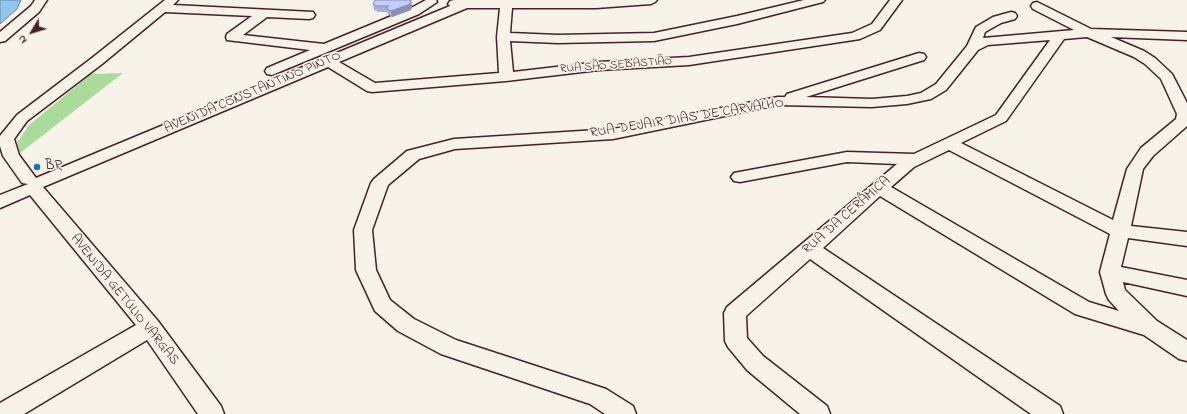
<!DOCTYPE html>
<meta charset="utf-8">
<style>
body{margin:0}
#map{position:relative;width:1187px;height:414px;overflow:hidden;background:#f7f3e8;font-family:"Indie Flower",sans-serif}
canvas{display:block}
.north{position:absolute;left:12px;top:12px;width:40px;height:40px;-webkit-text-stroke:3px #f7f3e8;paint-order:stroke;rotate:232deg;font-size:11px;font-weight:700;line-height:16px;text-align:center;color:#4a1f2b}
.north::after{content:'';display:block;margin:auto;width:14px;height:18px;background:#4a1f2b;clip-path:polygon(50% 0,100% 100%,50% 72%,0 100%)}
</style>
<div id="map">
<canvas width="1187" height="414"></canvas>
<div class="north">N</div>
</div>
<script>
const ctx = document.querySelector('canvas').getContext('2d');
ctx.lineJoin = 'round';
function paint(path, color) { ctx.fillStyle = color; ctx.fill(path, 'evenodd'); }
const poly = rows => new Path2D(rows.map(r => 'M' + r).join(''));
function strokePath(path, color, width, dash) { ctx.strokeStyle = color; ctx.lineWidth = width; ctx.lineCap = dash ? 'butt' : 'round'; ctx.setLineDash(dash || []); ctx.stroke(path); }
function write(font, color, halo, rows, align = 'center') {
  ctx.font = font + ' "Indie Flower",sans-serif'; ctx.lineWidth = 3.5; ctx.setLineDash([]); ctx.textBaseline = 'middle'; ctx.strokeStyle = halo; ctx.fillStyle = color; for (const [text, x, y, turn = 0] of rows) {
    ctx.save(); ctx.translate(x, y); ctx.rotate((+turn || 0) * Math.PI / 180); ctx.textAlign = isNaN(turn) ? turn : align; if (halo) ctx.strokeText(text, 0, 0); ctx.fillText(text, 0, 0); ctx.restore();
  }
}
const green = poly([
 [123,73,20,153,17,143,29,125,91,74]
]);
const water = poly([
 [0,0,21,0,17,9,0,24,0,0]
]);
const minor = poly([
 [35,0,47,0,39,12,5,41,0,42,0,32,31,6,35,0],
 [165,0,178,0,173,5,313,12,315,15,313,18,309,19,267,17,243,35,324,44,411,8,426,0,436,0,437,2,419,14,272,75,267,74,265,71,267,68,310,50,227,40,226,37,227,34,252,16,165,12,102,64,27,121,14,139,19,155,36,178,450,6,448,4,450,1,454,0,657,0,655,2,651,4,596,8,512,8,510,33,558,35,654,33,737,16,804,0,825,0,823,2,737,24,654,41,558,43,510,41,513,72,599,62,689,57,852,33,872,24,890,0,902,0,880,30,860,39,689,65,599,70,506,81,372,92,367,91,328,67,43,187,158,321,221,406,224,414,198,414,147,340,24,414,0,414,0,403,136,325,30,195,0,208,0,195,28,184,22,183,3,156,0,146,0,136,17,115,92,58,165,0],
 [467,8,500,8,497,37,499,73,375,83,339,62,467,8],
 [1037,2,1091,29,1187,32,1187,40,1111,37,1144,51,1155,58,1172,74,1187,103,1187,126,1153,156,1143,169,1131,226,1187,232,1187,246,1128,238,1121,267,1187,280,1187,296,1123,282,1125,290,1157,321,1187,340,1187,361,1179,359,1144,335,1075,314,880,196,823,248,1060,406,1063,414,1031,414,810,259,746,316,747,338,763,356,827,406,830,414,800,414,747,370,728,347,725,341,724,313,727,307,897,164,847,162,740,182,734,181,731,177,734,173,847,152,914,154,996,115,1050,40,988,45,978,50,946,90,931,99,926,100,907,104,872,107,778,105,613,139,455,149,419,159,388,185,372,230,376,270,390,300,414,319,456,340,606,389,633,406,636,414,605,414,590,404,441,354,398,331,375,311,356,270,354,230,371,183,374,179,407,151,454,139,613,129,778,97,785,97,787,94,919,53,924,54,926,57,924,60,806,97,872,99,907,96,921,93,936,84,967,46,976,27,993,17,1011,12,1015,13,1017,16,1015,19,1001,23,985,32,983,38,1074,30,1033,9,1031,6,1033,3,1037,2],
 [1087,37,1134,57,1145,64,1161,79,1177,114,1176,119,1141,148,1127,169,1113,220,961,143,1006,121,1064,39,1087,37],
 [949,150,1110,234,1100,272,1106,294,1109,300,1119,311,1089,302,891,187,914,167,949,150]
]);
const wall = poly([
 [373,4,412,6,411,10,392,17,388,14,387,12,378,12,374,10]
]);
const shadedWall = poly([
 [411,0,412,6,411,10,392,17,391,11]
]);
const building = poly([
 [375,0,411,0,410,4,391,11,386,8,389,6,376,6,373,4,375,0]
]);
const markers = [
 [37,167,4,"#1f6fb2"]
];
const farStreetnames = [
 ["RUA SÃO SEBASTIÃO",616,66,-4]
];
const streetNames = [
 ["AVENIDA CONSTANTINO PINTO",253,93,-23],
 ["RUA DEJAIR DIAS DE CARVALHO",687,119,-9],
 ["RUA DA CERÂMICA",847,216,-41],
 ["AVENIDA GETÚLIO VARGAS",124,300,51]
];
const poiNames = [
 ["BR",45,167]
];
paint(green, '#aadb9b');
paint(water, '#8dc7ec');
strokePath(water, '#72849f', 1);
strokePath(minor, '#4a1f2b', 3);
paint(minor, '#f7f3e8');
paint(wall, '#a8afda');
paint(shadedWall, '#888fb1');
paint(building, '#c3ccfd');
strokePath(building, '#888fb1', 1);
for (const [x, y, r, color] of markers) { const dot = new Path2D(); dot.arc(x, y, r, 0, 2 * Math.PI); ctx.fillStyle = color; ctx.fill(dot); strokePath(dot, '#f7f3e8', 1.5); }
write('12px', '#4a1f2b', '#f7f3e8', farStreetnames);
write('14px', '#4a1f2b', '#f7f3e8', streetNames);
write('14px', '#4a1f2b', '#f7f3e8', poiNames, 'left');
</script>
